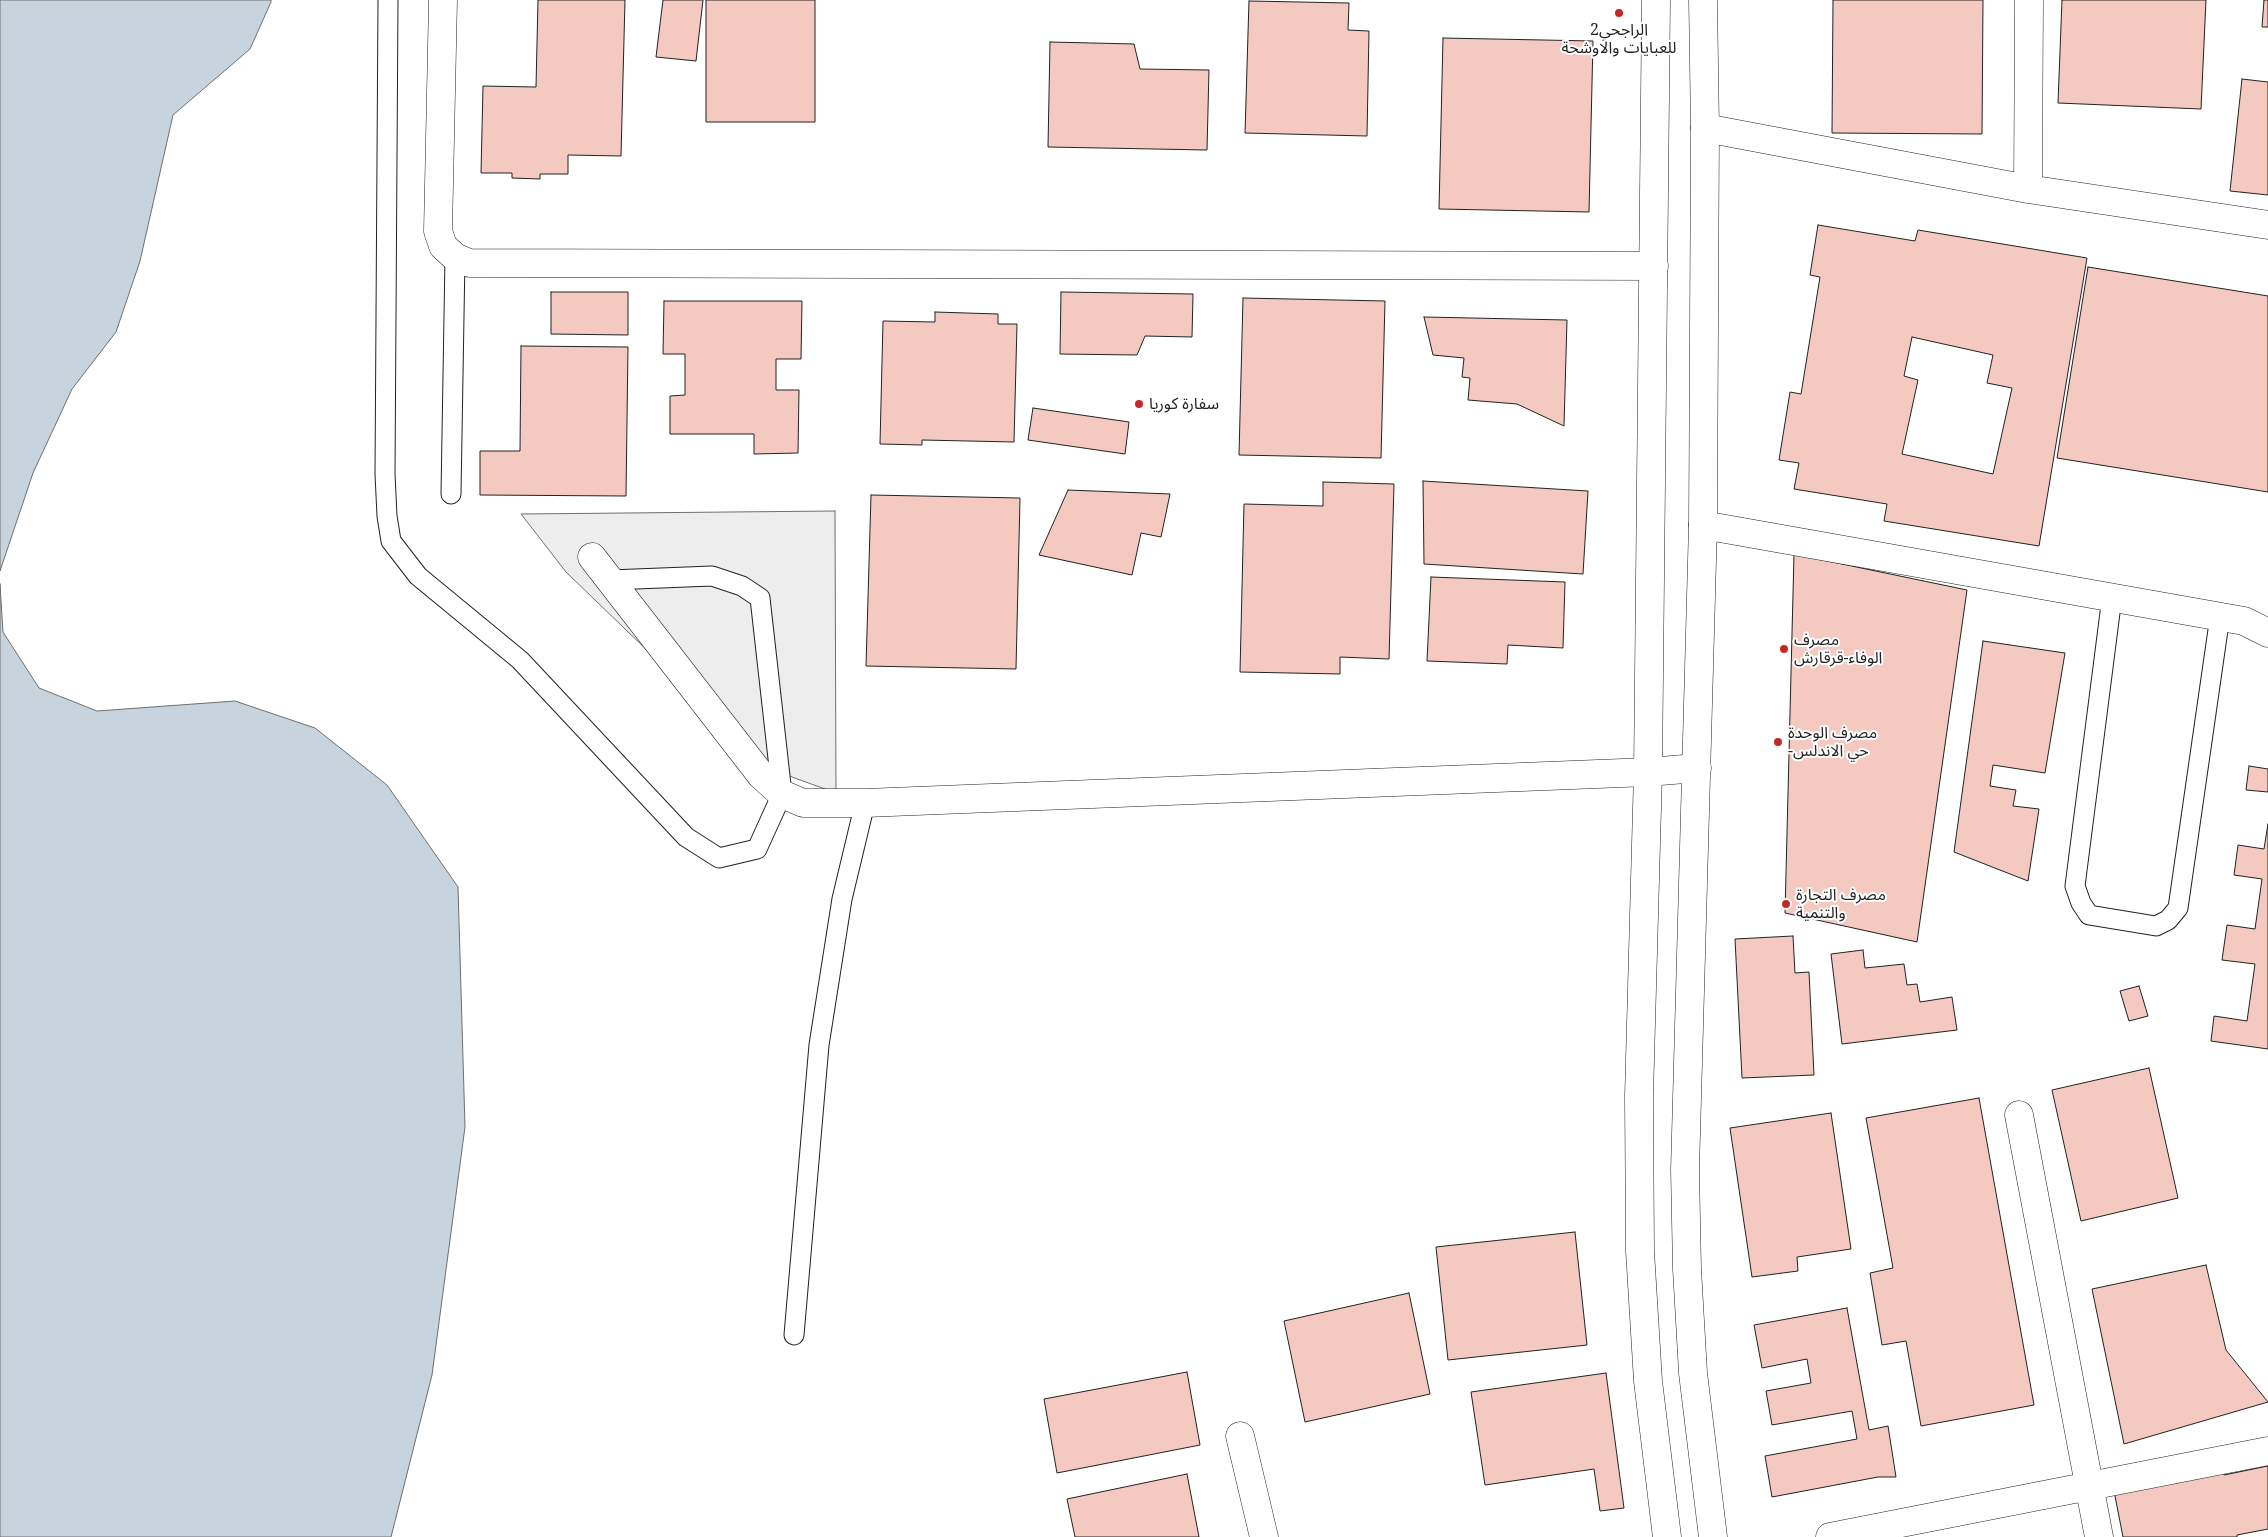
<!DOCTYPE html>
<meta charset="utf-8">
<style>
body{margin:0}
canvas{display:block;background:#fff}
</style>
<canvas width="2268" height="1537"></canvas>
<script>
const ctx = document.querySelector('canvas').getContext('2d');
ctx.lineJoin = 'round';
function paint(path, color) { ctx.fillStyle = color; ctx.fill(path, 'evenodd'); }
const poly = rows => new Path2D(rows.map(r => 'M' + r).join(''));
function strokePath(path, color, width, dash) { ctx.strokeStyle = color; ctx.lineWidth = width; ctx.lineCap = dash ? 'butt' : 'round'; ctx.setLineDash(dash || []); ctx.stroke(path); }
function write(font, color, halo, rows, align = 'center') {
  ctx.font = font + ' "Noto Serif","Noto Sans Arabic",serif'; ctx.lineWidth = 4; ctx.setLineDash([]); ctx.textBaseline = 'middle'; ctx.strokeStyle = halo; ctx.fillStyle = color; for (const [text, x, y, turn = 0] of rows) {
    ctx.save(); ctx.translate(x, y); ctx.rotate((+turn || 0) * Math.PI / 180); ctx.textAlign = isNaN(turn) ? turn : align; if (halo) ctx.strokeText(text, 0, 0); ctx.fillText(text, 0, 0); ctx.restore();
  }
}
const parking = poly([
 [835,511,836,793,770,769,566,572,521,514,835,511]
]);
const water = poly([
 [0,0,271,0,271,2,250,49,173,115,140,261,116,332,72,389,33,473,0,571,0,0],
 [0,584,3,632,39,688,97,711,235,701,315,728,387,785,458,887,465,1127,432,1375,391,1537,0,1537,0,584]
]);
const building = poly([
 [538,0,625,0,621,156,568,155,568,174,540,174,540,179,512,178,512,173,481,173,483,86,536,87,538,0],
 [663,0,703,0,696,61,656,57,663,0],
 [706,0,815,0,815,122,706,122,706,0],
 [1833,0,1983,0,1982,134,1832,133,1833,0],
 [2062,0,2206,0,2201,109,2058,103,2062,0],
 [2264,0,2268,0,2268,27,2262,27,2264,0],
 [1249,1,1349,3,1348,30,1369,31,1367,136,1245,133,1249,1],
 [1443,38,1593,41,1589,212,1439,209,1443,38],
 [1050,42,1134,44,1140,69,1209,70,1207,150,1048,147,1050,42],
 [2242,79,2268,82,2268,195,2230,191,2242,79],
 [1818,225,1915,241,1918,230,2087,258,2039,546,1884,521,1887,504,1794,489,1799,463,1779,460,1790,392,1801,394,1820,277,1810,275,1818,225],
 [1912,337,1993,355,1987,383,2012,388,1993,474,1902,454,1918,380,1904,376,1912,337],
 [2088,267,2268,296,2268,492,2057,458,2088,267],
 [551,292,628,292,628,335,551,334,551,292],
 [1061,292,1193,294,1192,337,1145,336,1137,355,1060,354,1061,292],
 [1243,298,1385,301,1381,458,1239,455,1243,298],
 [664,301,802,301,801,359,776,359,776,390,799,390,798,453,754,454,754,434,670,434,670,396,685,395,685,354,663,354,664,301],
 [935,312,998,314,998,324,1017,324,1014,442,922,440,922,445,880,444,883,321,935,322,935,312],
 [1424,317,1567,320,1564,426,1517,404,1468,400,1470,378,1462,377,1464,358,1433,355,1424,317],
 [521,346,628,347,626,496,480,495,480,451,520,451,521,346],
 [1033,408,1129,422,1125,454,1028,440,1033,408],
 [1423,481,1588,491,1583,574,1424,564,1423,481],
 [1323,482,1394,484,1389,659,1340,657,1340,674,1240,672,1244,504,1323,506,1323,482],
 [1068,490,1170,494,1161,537,1141,533,1132,575,1039,555,1068,490],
 [871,495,1020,498,1016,669,866,666,871,495],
 [1794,554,1967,590,1917,942,1785,913,1794,554],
 [1431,577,1565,582,1563,648,1508,645,1507,664,1427,661,1431,577],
 [1983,641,2065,653,2045,773,1993,765,1990,786,2016,790,2013,806,2039,809,2028,881,1954,852,1983,641],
 [2249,766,2268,769,2268,792,2246,790,2249,766],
 [2268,824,2268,1049,2211,1041,2214,1016,2247,1021,2255,964,2222,960,2227,925,2255,929,2262,879,2234,875,2238,845,2264,849,2268,824],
 [1793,936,1795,973,1809,972,1814,1075,1742,1078,1735,939,1793,936],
 [1863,950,1865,968,1904,964,1907,985,1917,984,1920,1002,1952,997,1957,1030,1842,1044,1831,954,1863,950],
 [2139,986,2148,1016,2129,1021,2120,991,2139,986],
 [2149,1068,2178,1198,2081,1221,2052,1090,2149,1068],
 [1979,1098,2034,1405,1921,1426,1906,1341,1882,1345,1870,1273,1893,1268,1866,1118,1979,1098],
 [1831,1113,1851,1249,1797,1257,1798,1271,1752,1277,1730,1128,1831,1113],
 [1575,1232,1587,1345,1448,1360,1436,1247,1575,1232],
 [2206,1265,2226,1350,2268,1402,2124,1444,2092,1289,2206,1265],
 [1409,1293,1430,1394,1305,1422,1284,1321,1409,1293],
 [1847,1308,1869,1430,1888,1426,1896,1477,1878,1477,1772,1497,1765,1456,1857,1439,1852,1411,1772,1425,1766,1391,1811,1383,1807,1359,1762,1368,1754,1325,1847,1308],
 [1187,1372,1200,1445,1057,1473,1044,1399,1187,1372],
 [1606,1373,1624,1508,1600,1511,1594,1469,1485,1485,1471,1392,1606,1373],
 [2268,1466,2268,1529,2237,1535,2237,1537,2123,1537,2114,1491,2223,1468,2224,1475,2268,1466],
 [1187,1474,1199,1537,1075,1537,1067,1499,1187,1474]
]);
const service = poly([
 [388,0,385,474,387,516,391,541,418,576,520,660,686,837,719,858,757,849,782,794,760,598,742,586,712,576,610,580],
 [451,494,455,257],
 [2112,597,2075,886,2081,903,2089,915,2156,926,2168,920,2178,908,2220,616],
 [794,1335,819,1045,842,899,865,803]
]);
const minor = poly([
 [443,0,438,231,443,246,455,257,469,263,1654,266],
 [1705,128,2028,189,2268,225],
 [2028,189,2029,0],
 [1703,525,2244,621,2268,633],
 [592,557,761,775,782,794,803,803,865,803,1648,772,1697,768],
 [2019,1115,2099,1537],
 [1240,1436,1264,1537],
 [1830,1537,2268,1451]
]);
const primary = poly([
 [1656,0,1648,772,1639,1096,1640,1251,1648,1381,1667,1537],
 [1703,0,1705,128,1703,525,1685,1170,1687,1269,1693,1373,1713,1537]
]);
const markers = [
 [1619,13,5,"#c62828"],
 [1139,404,5,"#c62828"],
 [1784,649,5,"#c62828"],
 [1778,742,5,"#c62828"],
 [1786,904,5,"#c62828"]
];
const poiNames = [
 ["الراجحي2",1619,30,"center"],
 ["للعبايات والاوشحة",1619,48,"center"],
 ["سفارة كوريا",1149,404],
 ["مصرف",1794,640],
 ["الوفاء-قرقارش",1794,658],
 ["مصرف الوحدة",1788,733],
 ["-حي الاندلس",1788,751],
 ["مصرف التجارة",1796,895],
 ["والتنمية",1796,913]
];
paint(parking, '#ededed');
strokePath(parking, '#6f6f6f', 1);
paint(water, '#c7d3dd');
strokePath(water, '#6f6f6f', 1);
paint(building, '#f3c9c0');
strokePath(building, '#222', 1);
strokePath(service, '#222', 21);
strokePath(minor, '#222', 29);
strokePath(primary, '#222', 29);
strokePath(service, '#fff', 19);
strokePath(minor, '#fff', 28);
strokePath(primary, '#fff', 28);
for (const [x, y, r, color] of markers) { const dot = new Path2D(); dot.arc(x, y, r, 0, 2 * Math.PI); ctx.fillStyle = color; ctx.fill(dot); strokePath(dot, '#fff', 2); }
write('16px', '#222', '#fff', poiNames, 'left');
</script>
